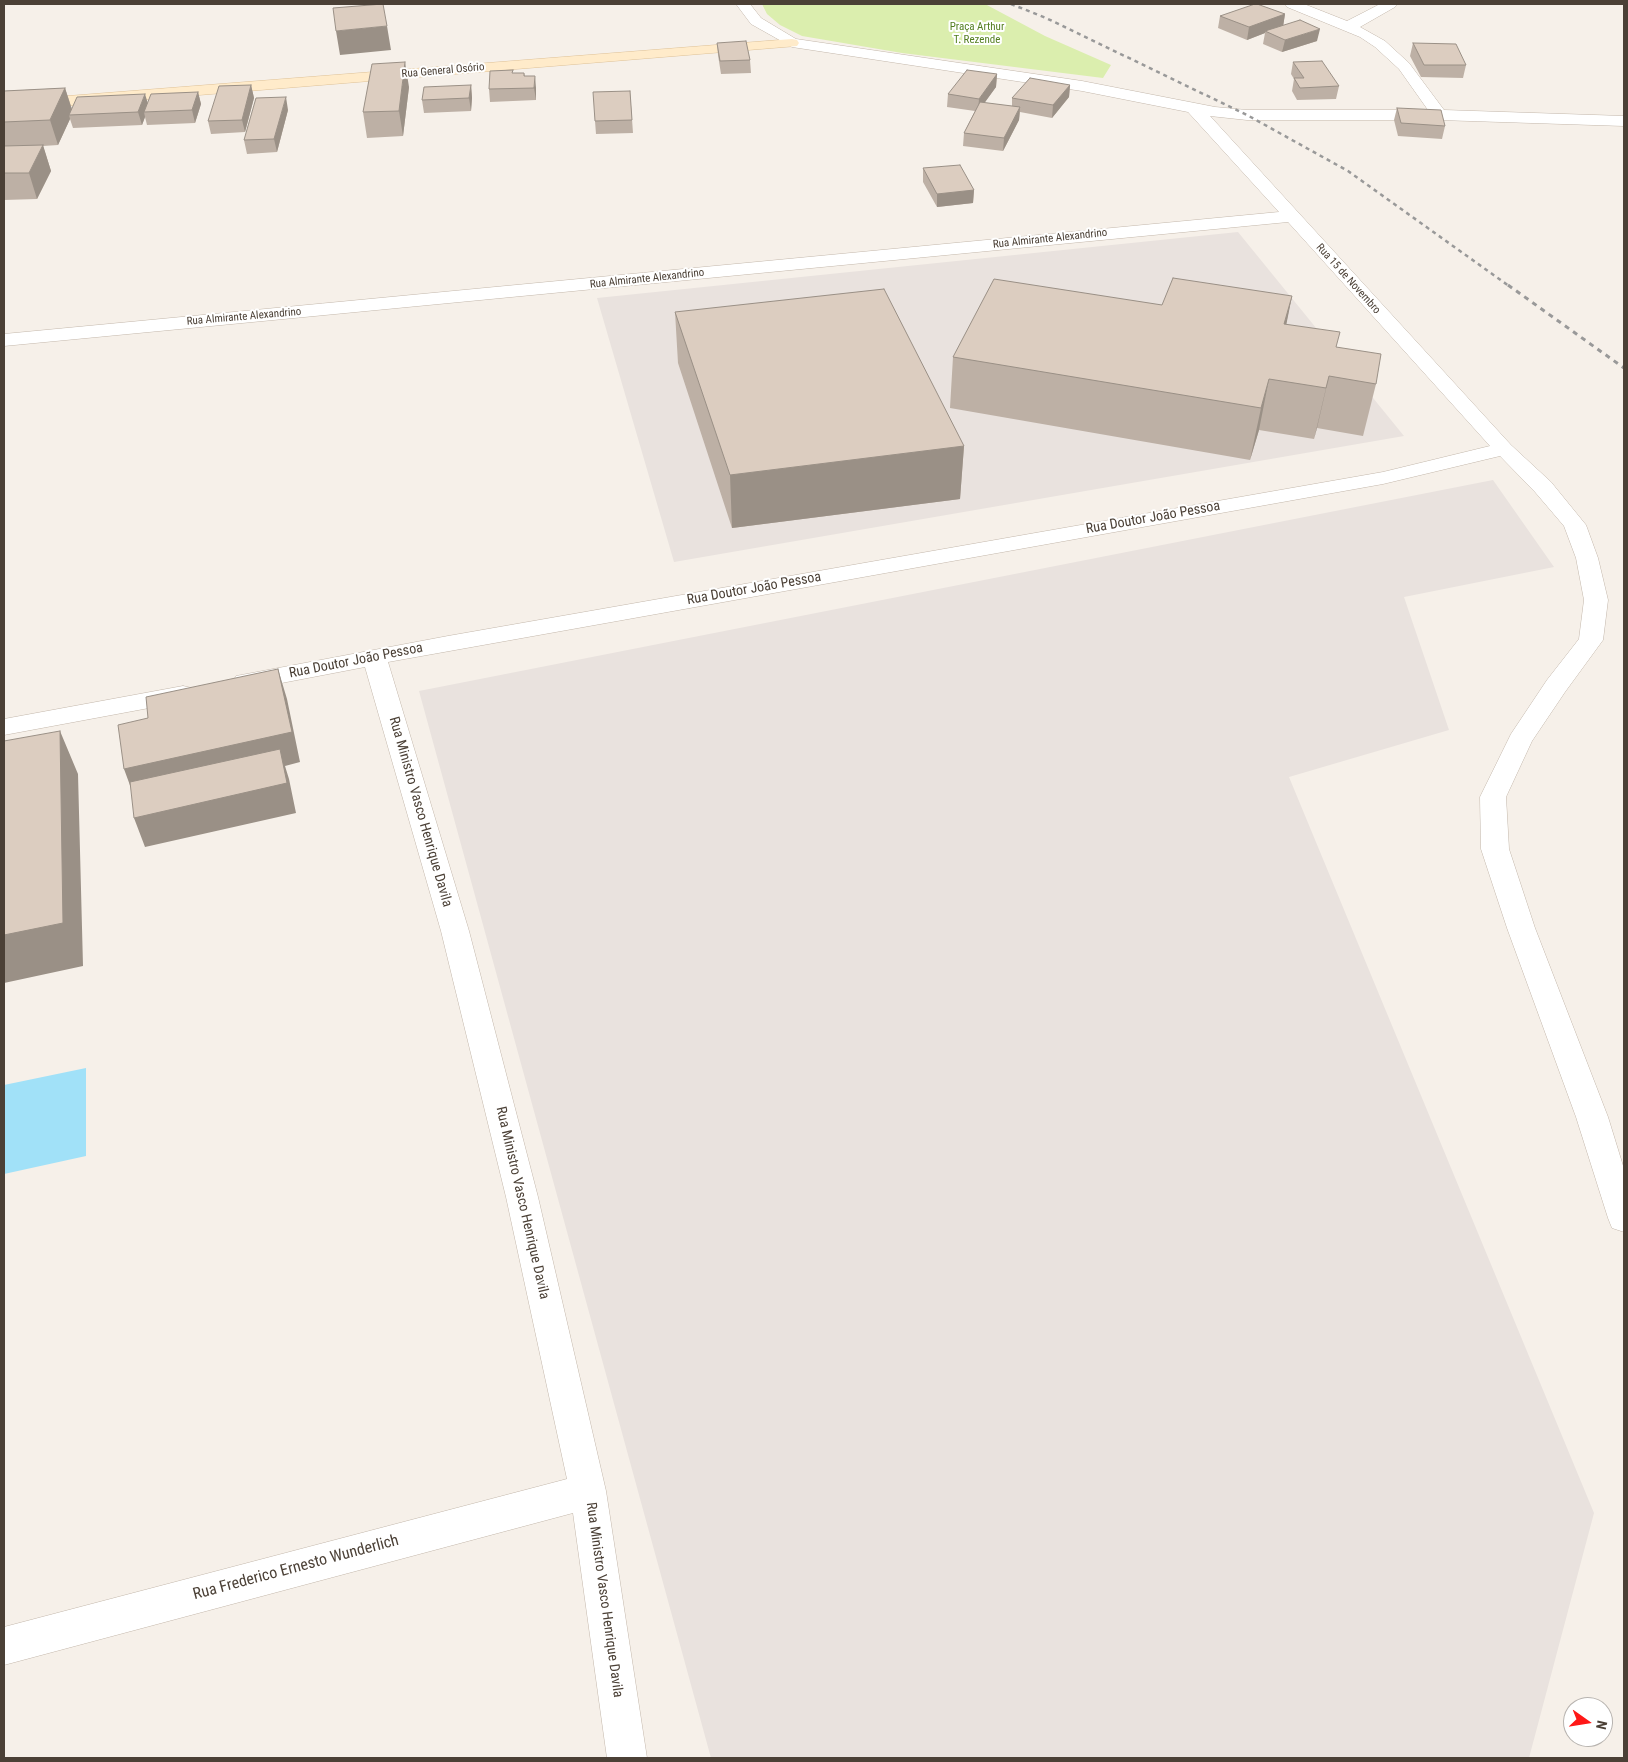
<!DOCTYPE html>
<meta charset="utf-8">
<style>
body{margin:0}
#map{position:relative;width:1628px;height:1762px;overflow:hidden;background:#f6f0e9;font-family:"Roboto Condensed",sans-serif}
canvas{display:block}
.frame{position:absolute;inset:0;border:5px solid #4b4036;pointer-events:none}
.north{position:absolute;left:1563px;top:1697px;width:50px;height:50px;box-sizing:border-box;background:#fff;border:1px solid #b7b3af;border-radius:50%;rotate:103deg;font-size:14px;font-weight:700;line-height:20px;text-align:center;color:#4b4036}
.north::after{content:'';display:block;margin:auto;width:18px;height:22px;background:#ff1817;clip-path:polygon(50% 0,100% 100%,50% 72%,0 100%)}
</style>
<div id="map">
<canvas width="1628" height="1762"></canvas>
<div class="frame"></div>
<div class="north">N</div>
</div>
<script>
const ctx = document.querySelector('canvas').getContext('2d');
ctx.lineJoin = 'round';
function paint(path, color) { ctx.fillStyle = color; ctx.fill(path, 'evenodd'); }
const poly = rows => new Path2D(rows.map(r => 'M' + r).join(''));
function strokePath(path, color, width, dash) { ctx.strokeStyle = color; ctx.lineWidth = width; ctx.lineCap = dash ? 'butt' : 'round'; ctx.setLineDash(dash || []); ctx.stroke(path); }
function write(font, color, halo, rows, align = 'center') {
  ctx.font = font + ' "Roboto Condensed",sans-serif'; ctx.lineWidth = 4; ctx.setLineDash([]); ctx.textBaseline = 'middle'; ctx.strokeStyle = halo; ctx.fillStyle = color; for (const [text, x, y, turn = 0] of rows) {
    ctx.save(); ctx.translate(x, y); ctx.rotate((+turn || 0) * Math.PI / 180); ctx.textAlign = isNaN(turn) ? turn : align; if (halo) ctx.strokeText(text, 0, 0); ctx.fillText(text, 0, 0); ctx.restore();
  }
}
const industrial = poly([
 [1238,232,1404,436,674,562,597,298],
 [1493,480,1554,567,1404,597,1449,730,1289,777,1594,1513,1529,1758,711,1758,419,691]
]);
const green = poly([
 [762,4,985,4,1045,36,1111,65,1103,78,902,53,802,36,780,25,767,14]
]);
const water = poly([
 [86,1068,86,1156,4,1174,4,1085]
]);
const street = poly([
 [736,4,750,4,761,18,796,39,1082,81,1215,107,1247,110,1428,110,1399,69,1375,47,1360,37,1287,7,1285,4,1304,4,1347,21,1380,4,1397,4,1395,7,1360,27,1385,41,1409,63,1444,110,1624,116,1624,126,1439,120,1247,120,1210,116,1511,445,1551,482,1586,525,1598,558,1608,600,1603,640,1565,692,1532,741,1506,797,1509,849,1535,928,1608,1117,1624,1169,1624,1232,1612,1228,1608,1218,1576,1117,1507,928,1481,849,1480,797,1511,734,1547,680,1579,639,1584,600,1576,558,1564,526,1535,492,1500,456,1383,484,388,662,469,931,538,1197,606,1491,647,1758,607,1758,573,1513,4,1665,4,1627,567,1479,506,1197,441,931,365,667,245,690,236,688,233,682,236,676,448,636,1383,472,1490,446,1288,222,4,346,4,334,1279,212,1188,112,1082,91,792,47,751,24,736,4],
 [183,686,192,688,195,694,192,700,4,735,4,719,183,686]
]);
const secondary = poly([
 [792,39,797,40,799,43,797,46,4,111,4,101,792,39]
]);
const railFar1 = poly([
 [1011,4,1046,18,1247,115,1348,171,1509,286]
]);
const rail = poly([
 [1508,285,1624,368]
]);
const wall = poly([
 [1285,14,1283,26,1317,41,1282,52,1263,44,1265,33,1247,40,1218,28,1220,16],
 [717,43,750,60,751,73,721,74,718,55],
 [1413,43,1466,65,1463,78,1421,77,1410,56],
 [1293,62,1339,86,1336,99,1297,100,1292,91,1294,79,1291,74],
 [513,73,524,73,525,76,536,88,536,100,490,102,489,89],
 [997,74,996,87,984,103,1012,106,1012,98,1070,85,1069,97,1052,118,1020,112,1019,120,1003,151,963,146,964,133,975,111,947,107,948,94],
 [251,85,254,98,245,132,211,134,208,121],
 [471,85,472,98,471,111,424,113,422,100],
 [409,87,403,136,367,138,363,112],
 [65,88,72,109,148,103,198,92,201,104,195,123,147,125,145,117,142,125,73,128,70,119,58,145,43,146,51,171,37,199,4,200,4,91],
 [630,91,633,133,596,134,595,121],
 [1397,108,1445,126,1442,139,1398,136,1394,120],
 [288,110,277,152,247,154,244,140],
 [923,168,974,190,973,203,937,207,923,182],
 [1292,296,1286,324,1336,347,1376,384,1363,436,1317,428,1314,439,1259,430,1250,460,950,408,953,357,1162,305],
 [675,312,964,446,960,499,732,528,678,363]
]);
const shadedWall = poly([
 [1285,14,1283,27,1265,31,1265,33,1247,40,1249,27],
 [387,26,391,50,340,55,336,31],
 [1320,29,1317,41,1282,52,1285,40],
 [405,62,409,87,403,136,399,111],
 [997,74,996,87,978,112,979,99],
 [535,76,536,88,536,100,534,88],
 [251,85,254,98,245,132,242,120],
 [471,85,472,98,471,111,469,98],
 [1070,85,1069,97,1052,118,1053,105],
 [65,88,73,113,69,115,70,119,58,145,50,120],
 [198,92,201,104,195,123,192,110],
 [145,94,149,107,144,112,145,117,142,125,138,112],
 [286,97,288,110,277,152,274,139],
 [1020,107,1019,120,1003,151,1004,138],
 [43,145,51,171,37,199,29,173],
 [974,190,973,203,937,207,937,194],
 [1292,296,1282,346,1284,324],
 [1329,376,1317,428,1314,439,1326,388],
 [1269,379,1259,430,1250,460,1261,408],
 [964,446,960,499,732,528,730,475],
 [278,669,287,699,300,762,285,766,289,779,296,813,145,847,134,818,135,799,124,769],
 [60,731,78,774,83,966,4,983,4,935]
]);
const building = poly([
 [383,4,387,26,336,31,333,8,383,4],
 [1255,4,1257,4,1285,14,1249,27,1220,16,1255,4],
 [1300,20,1320,29,1285,40,1265,31,1300,20],
 [746,41,750,60,720,61,717,43,746,41],
 [1413,43,1456,44,1466,65,1424,65,1413,43],
 [1322,61,1339,86,1300,88,1294,78,1304,78,1293,62,1322,61],
 [405,62,399,111,363,112,372,64,405,62],
 [513,70,512,73,524,73,524,76,535,76,534,88,489,89,490,71,513,70],
 [967,70,997,74,979,99,948,94,967,70],
 [1030,78,1070,85,1053,105,1012,98,1030,78],
 [251,85,242,120,208,121,219,86,251,85],
 [471,85,469,98,422,100,424,87,471,85],
 [65,88,50,120,4,122,4,91,65,88],
 [630,91,632,120,595,121,593,92,630,91],
 [198,92,192,110,144,112,151,94,198,92],
 [145,94,138,112,69,115,77,97,145,94],
 [286,97,274,139,244,140,256,98,286,97],
 [980,102,1020,107,1004,138,964,133,980,102],
 [1397,108,1441,110,1445,126,1401,123,1397,108],
 [43,145,29,173,4,173,4,146,43,145],
 [960,165,974,190,937,194,923,168,960,165],
 [1173,278,1292,296,1284,324,1340,332,1336,347,1381,354,1376,384,1329,376,1326,388,1269,379,1261,408,953,357,994,279,1162,305,1173,278],
 [884,289,964,446,730,475,675,312,884,289],
 [278,669,292,732,124,769,118,725,148,718,146,697,278,669],
 [60,731,63,923,4,935,4,741,60,731],
 [280,749,287,783,134,818,130,782,280,749]
]);
const farParknames = [
 ["Praça Arthur",977,27],
 ["T. Rezende",977,40]
];
const farStreetnames = [
 ["Rua General Osório",443,71,-5],
 ["Rua Almirante Alexandrino",1050,239,-6],
 ["Rua Almirante Alexandrino",647,279,-6],
 ["Rua 15 de Novembro",1348,279,48],
 ["Rua Almirante Alexandrino",244,317,-5]
];
const streetNames = [
 ["Rua Doutor João Pessoa",1153,518,-10],
 ["Rua Doutor João Pessoa",754,589,-10],
 ["Rua Doutor João Pessoa",356,661,-11],
 ["Rua Ministro Vasco Henrique Davila",420,812,74],
 ["Rua Ministro Vasco Henrique Davila",522,1203,77],
 ["Rua Ministro Vasco Henrique Davila",604,1600,82]
];
const nearStreetnames = [
 ["Rua Frederico Ernesto Wunderlich",296,1568,-15]
];
paint(industrial, '#e9e2de');
paint(green, '#dbeeae');
paint(water, '#a1e1f8');
strokePath(street, '#c3b7ab', 1);
strokePath(secondary, '#dec197', 1);
paint(street, '#fff');
paint(secondary, '#ffebca');
strokePath(railFar1, '#999', 2.5, [4, 4]);
strokePath(rail, '#999', 3, [5, 5]);
paint(wall, '#bdb0a5');
paint(shadedWall, '#9a9086');
paint(building, '#dccdc0');
strokePath(building, '#9a9086', 1);
write('11px', '#537e21', '#fff', farParknames);
write('11px', '#4b4036', '#fff', farStreetnames);
write('14px', '#4b4036', '#fff', streetNames);
write('16px', '#4b4036', '#fff', nearStreetnames);
</script>
